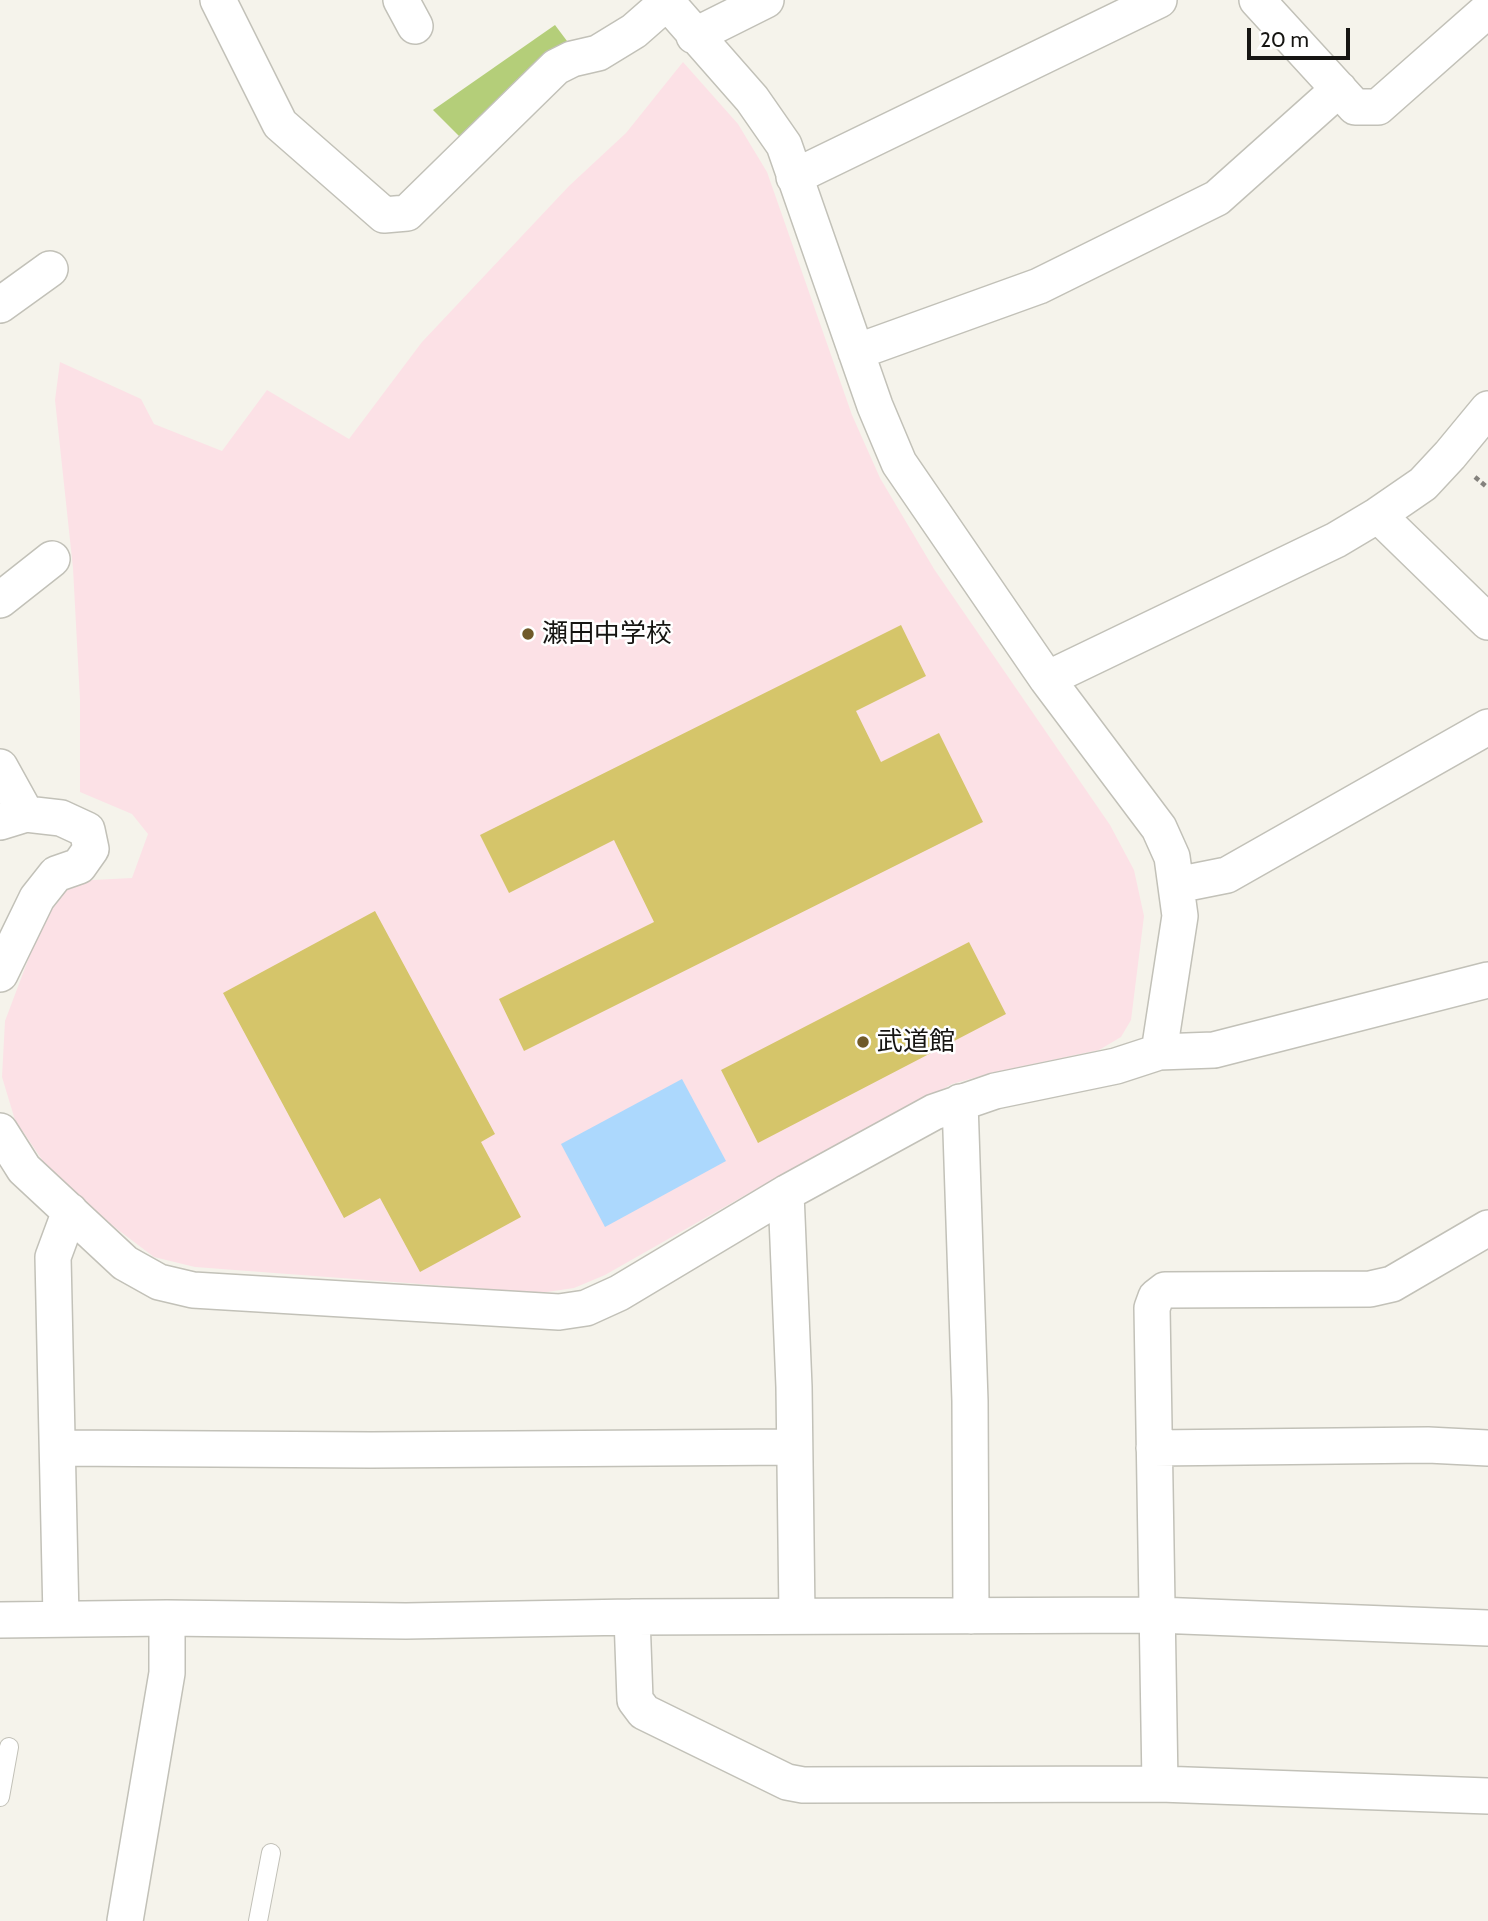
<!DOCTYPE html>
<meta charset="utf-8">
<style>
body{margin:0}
#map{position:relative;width:1488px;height:1921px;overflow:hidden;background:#f5f3eb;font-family:Cabin,sans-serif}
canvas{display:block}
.scale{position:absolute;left:1247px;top:28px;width:103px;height:32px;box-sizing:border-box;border:4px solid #161512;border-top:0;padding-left:9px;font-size:21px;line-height:24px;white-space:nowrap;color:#161512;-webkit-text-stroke:5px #fff;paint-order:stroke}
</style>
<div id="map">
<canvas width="1488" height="1921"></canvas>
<div class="scale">20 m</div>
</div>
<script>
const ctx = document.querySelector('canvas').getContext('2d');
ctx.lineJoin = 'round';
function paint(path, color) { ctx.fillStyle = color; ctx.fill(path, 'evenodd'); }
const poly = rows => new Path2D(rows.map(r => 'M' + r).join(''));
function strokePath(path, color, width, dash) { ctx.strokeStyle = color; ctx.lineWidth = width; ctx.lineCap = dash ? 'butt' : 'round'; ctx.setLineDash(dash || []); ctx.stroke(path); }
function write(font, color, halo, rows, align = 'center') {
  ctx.font = font + ' Cabin,"Noto Sans JP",sans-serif'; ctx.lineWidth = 5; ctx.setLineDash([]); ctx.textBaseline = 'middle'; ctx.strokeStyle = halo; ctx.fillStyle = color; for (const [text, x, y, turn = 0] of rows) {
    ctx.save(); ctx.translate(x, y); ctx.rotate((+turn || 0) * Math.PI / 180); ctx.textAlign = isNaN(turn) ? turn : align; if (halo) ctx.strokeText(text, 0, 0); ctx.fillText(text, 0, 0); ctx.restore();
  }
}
const education = poly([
 [683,62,738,124,767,172,852,415,880,478,934,569,1110,825,1134,870,1144,916,1131,1020,1121,1037,1099,1050,995,1072,952,1084,756,1189,605,1275,574,1288,540,1293,195,1267,154,1257,113,1226,47,1167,15,1120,2,1077,5,1021,28,960,47,916,74,881,132,878,148,834,132,814,80,792,80,700,73,568,55,400,60,362,141,399,154,424,222,451,267,390,349,439,422,342,569,186,626,133]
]);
const green = poly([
 [555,25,567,41,464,141,433,110]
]);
const water = poly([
 [682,1079,726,1161,605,1227,561,1144]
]);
const building = poly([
 [901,625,926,676,856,711,881,762,939,733,983,822,524,1051,499,999,654,922,614,840,509,893,480,835],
 [375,911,495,1134,481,1142,521,1217,420,1272,380,1198,344,1218,223,993],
 [969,942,1006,1014,758,1143,721,1070]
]);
const path = poly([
 [1475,477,1488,488]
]);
const lane = poly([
 [0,1797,9,1747],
 [258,1921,271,1853]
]);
const street = poly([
 [218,0,280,124,384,215,407,213,556,67,572,59,598,53,634,31,667,2],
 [401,0,415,26],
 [1257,0,1355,107,1378,107,1488,10],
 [694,36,766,0],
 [794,177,1159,0],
 [0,305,50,269],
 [856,352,1039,286,1217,198,1339,89],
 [1378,515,1488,622],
 [0,600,52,559],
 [1047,679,1336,540,1378,515,1423,484,1450,455,1488,409],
 [0,767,26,814],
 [0,822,26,814,61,818,87,830,91,849,79,866,56,874,37,898,0,974],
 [1177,885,1227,875,1488,727],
 [1159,1052,1214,1050,1488,980],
 [960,1102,970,1401,971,1616],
 [0,1131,24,1169,125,1263,159,1282,193,1290,559,1312,586,1308,619,1293,786,1193,934,1112,995,1091,1116,1066,1159,1052,1180,916,1172,857,1159,828,1047,679,899,463,875,406,784,145,752,99,665,0],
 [786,1193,794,1387,797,1616],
 [58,1448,371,1450,794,1447],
 [1154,1448,1428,1445,1488,1448],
 [632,1617,635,1700,644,1712,787,1782,803,1785,1160,1784,1488,1796],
 [61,1618,53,1257,70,1211],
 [0,1620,167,1618,406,1621,632,1617,1157,1615,1488,1628],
 [1160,1784,1152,1308,1156,1297,1165,1290,1370,1289,1392,1284,1488,1228],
 [125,1921,167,1673,167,1618]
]);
const markers = [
 [528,634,7,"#6f5a29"],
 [863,1042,7,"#6f5a29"]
];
const poiNames = [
 ["瀬田中学校",542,634],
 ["武道館",877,1042]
];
paint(education, '#fce1e6');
paint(green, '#b4ce79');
paint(water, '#acd8fd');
paint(building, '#d5c56a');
strokePath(lane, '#c2c1b8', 20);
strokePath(street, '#c2c1b8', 38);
strokePath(path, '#84827d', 4.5, [5, 3.5]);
strokePath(lane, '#fff', 18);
strokePath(street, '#fff', 35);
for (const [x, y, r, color] of markers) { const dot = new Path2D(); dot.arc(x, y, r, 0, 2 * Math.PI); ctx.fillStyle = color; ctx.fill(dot); strokePath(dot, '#fff', 2.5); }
write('26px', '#161512', '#fff', poiNames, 'left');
</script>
